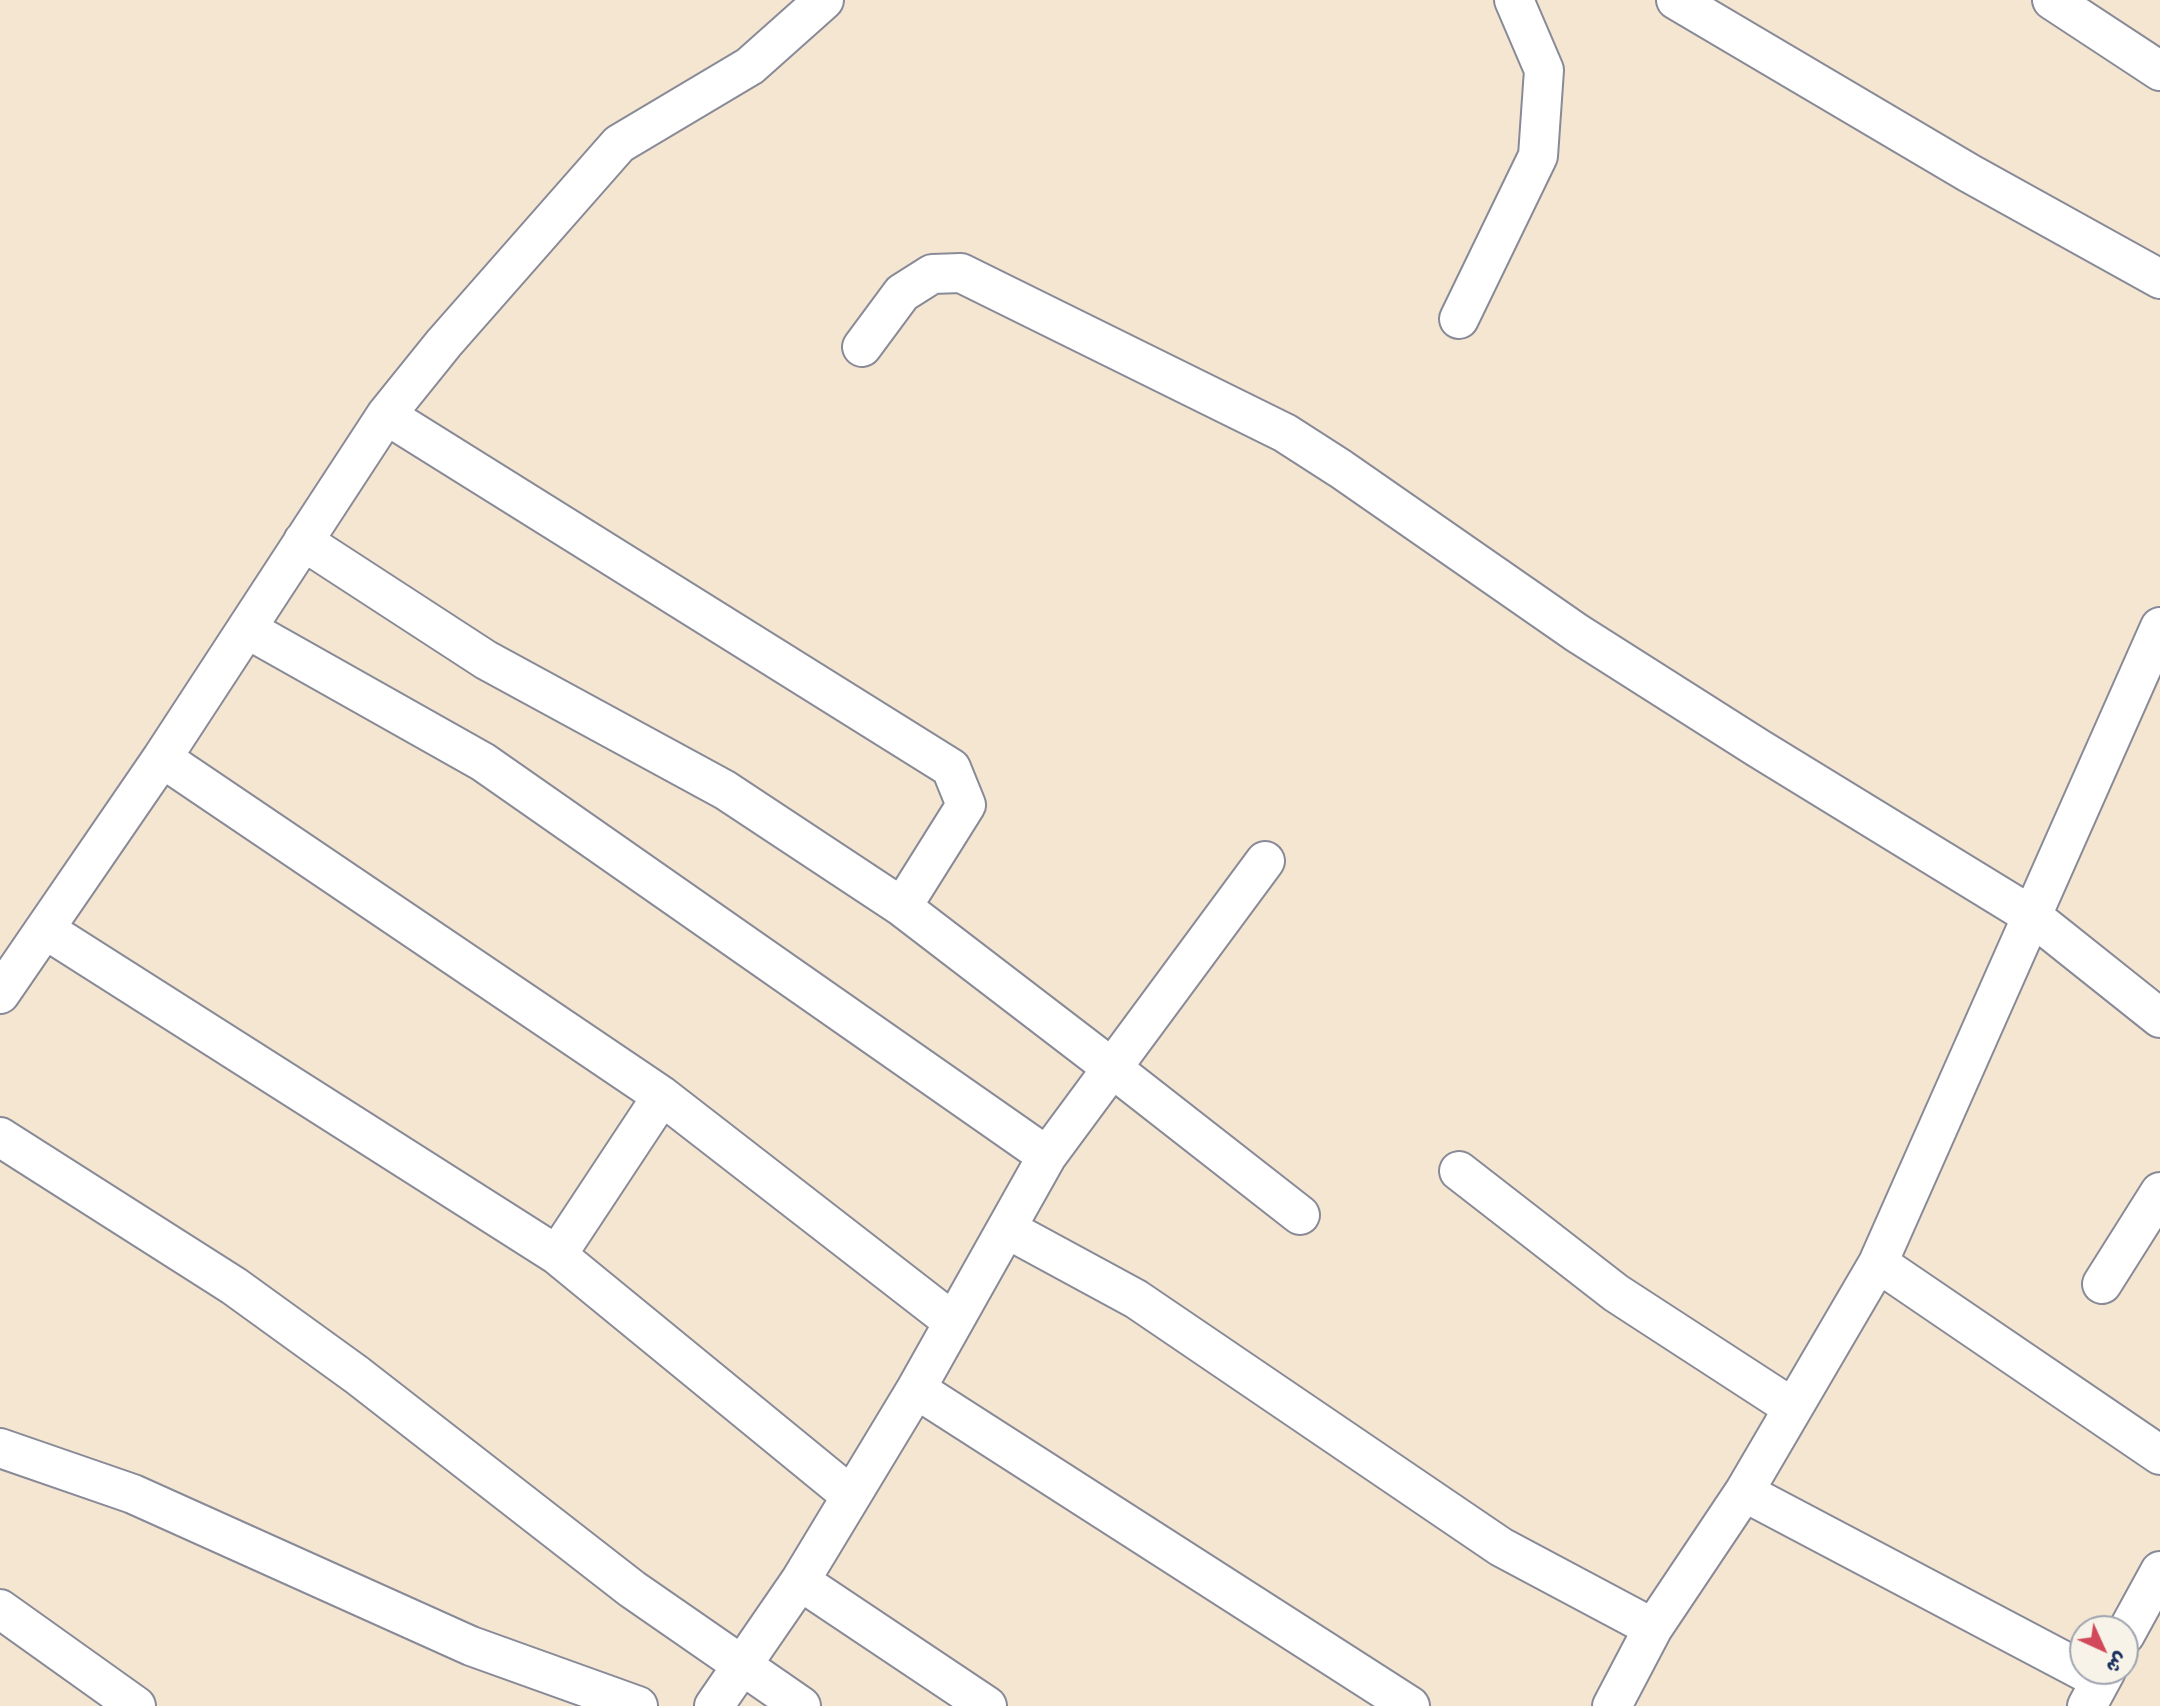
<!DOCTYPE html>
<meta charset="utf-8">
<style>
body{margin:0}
#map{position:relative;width:2160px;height:1706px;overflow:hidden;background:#f5e6d1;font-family:"Patrick Hand","Playpen Sans Arabic",sans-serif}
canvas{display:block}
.north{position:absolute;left:2069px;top:1615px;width:70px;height:70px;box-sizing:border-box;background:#f7f3e8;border:2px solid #9fa5b1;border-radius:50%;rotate:135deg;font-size:19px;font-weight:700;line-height:28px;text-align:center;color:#1b2f5e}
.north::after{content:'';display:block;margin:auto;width:24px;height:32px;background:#d1495b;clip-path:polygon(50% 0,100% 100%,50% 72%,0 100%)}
</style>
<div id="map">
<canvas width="2160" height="1706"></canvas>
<div class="north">ش</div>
</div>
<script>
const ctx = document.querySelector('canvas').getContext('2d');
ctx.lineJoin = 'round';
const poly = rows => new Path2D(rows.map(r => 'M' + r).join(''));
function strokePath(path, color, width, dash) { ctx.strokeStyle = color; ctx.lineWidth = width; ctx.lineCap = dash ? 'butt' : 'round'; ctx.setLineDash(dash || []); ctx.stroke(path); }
const minor = poly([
 [1676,0,1969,173,2160,279],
 [2052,0,2160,71],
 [1459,319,1538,156,1544,70,1514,0],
 [862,347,902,293,932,274,961,273,1285,433,1341,469,1577,633,1758,748,2032,916,2160,1018],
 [386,415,951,768,966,805,902,907],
 [303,541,486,660,725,790,902,907,1112,1068,1300,1215],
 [247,629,483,762,1047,1156],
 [162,758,662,1096,952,1321],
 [46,930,557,1255,850,1495],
 [0,994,162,758,386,415,444,343,619,144,750,66,824,0],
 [0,1137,234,1286,357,1375,632,1589,801,1706],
 [1459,1171,1616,1293,1793,1408],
 [1007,1229,1136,1299,1501,1547,1653,1628],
 [557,1255,662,1096],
 [1878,1263,2160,1455],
 [2102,1284,2160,1192],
 [916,1389,1410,1706],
 [0,1448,133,1494,471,1646,638,1706],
 [1744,1492,2083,1671],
 [800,1581,987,1706],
 [0,1609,136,1706],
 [2125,1635,2160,1571],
 [714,1706,800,1581,916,1389,1047,1156,1265,861],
 [1612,1706,1653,1628,1744,1492,1878,1263,2160,627],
 [2087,1706,2106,1671]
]);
strokePath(minor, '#888a98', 42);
strokePath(minor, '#fff', 38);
</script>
